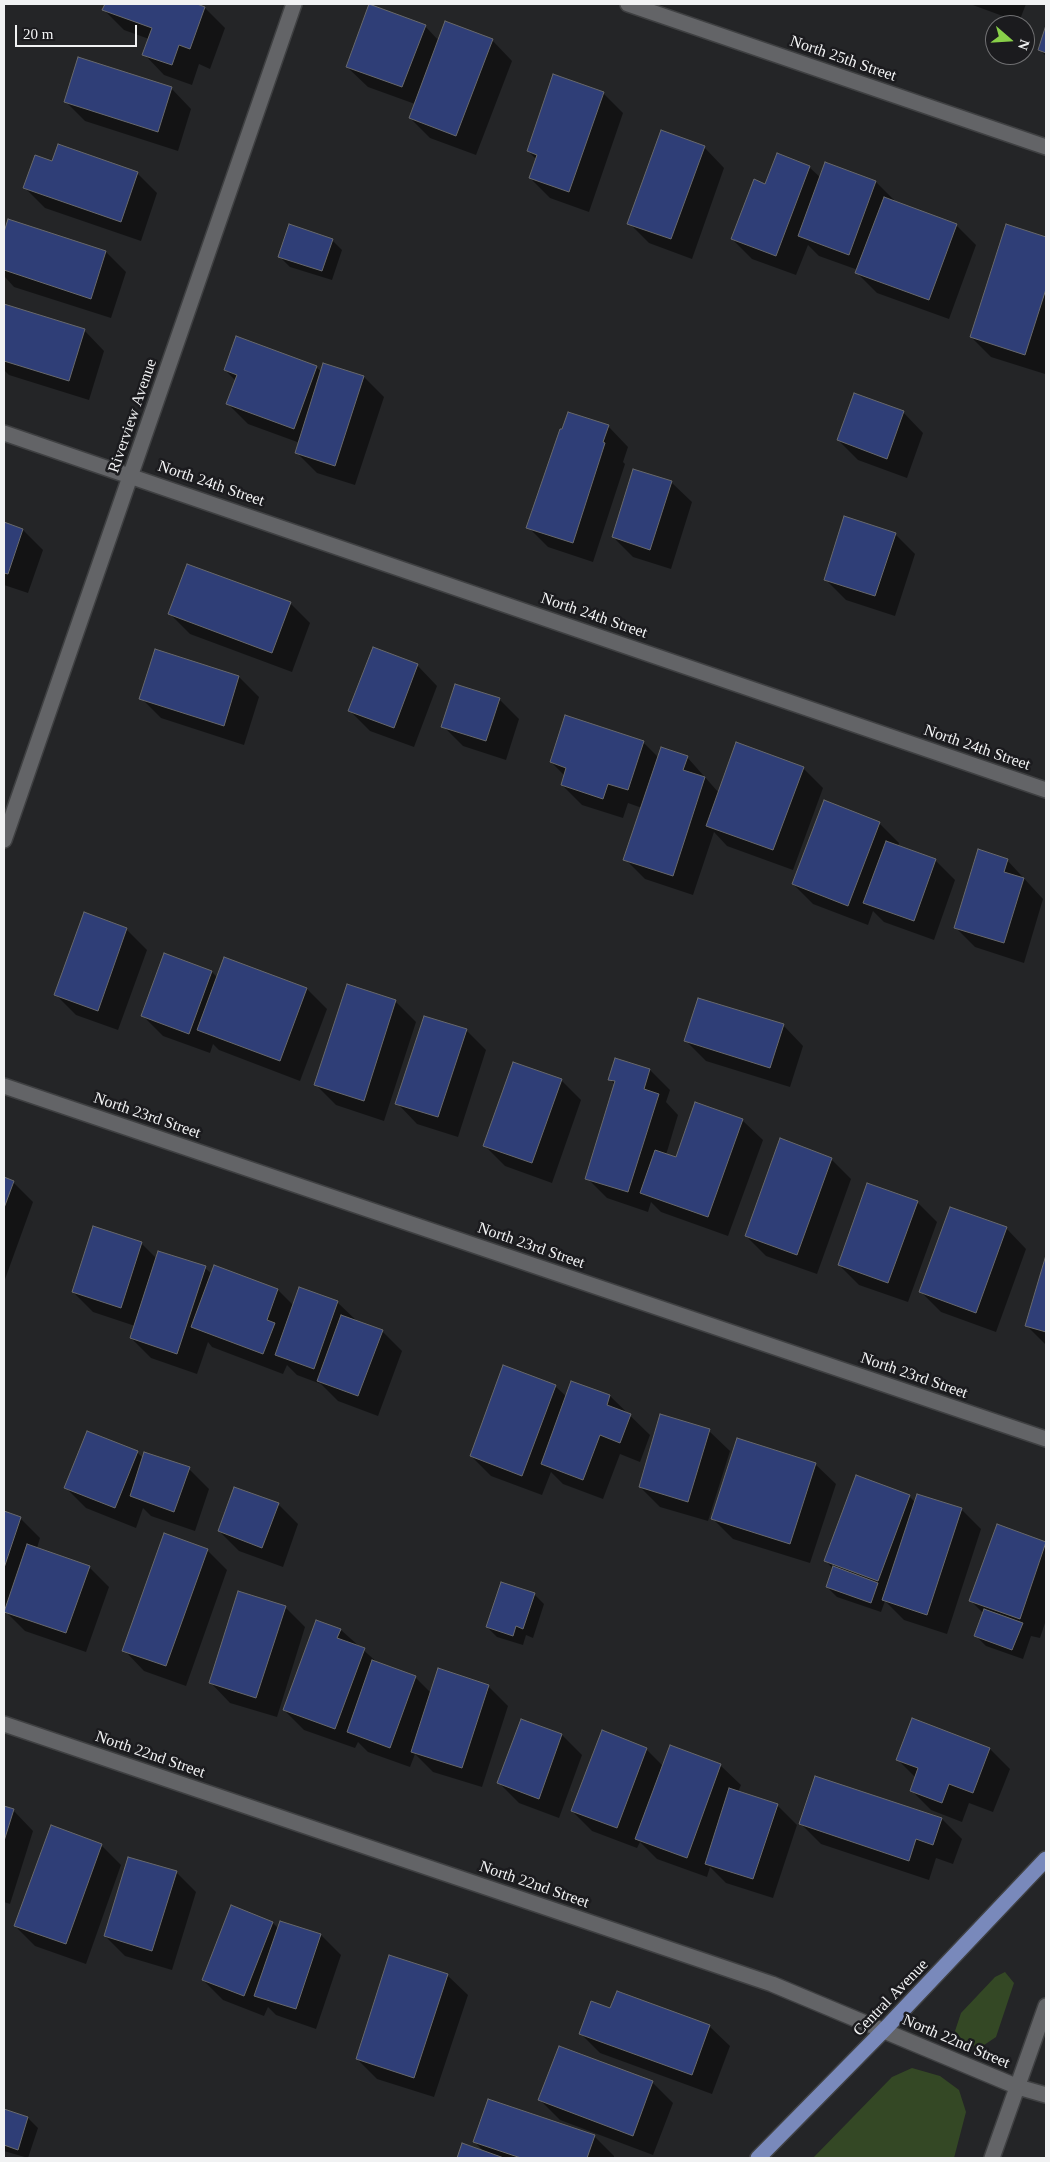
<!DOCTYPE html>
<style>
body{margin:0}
#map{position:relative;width:1050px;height:2162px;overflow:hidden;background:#242527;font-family:"Times New Roman",serif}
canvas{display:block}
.frame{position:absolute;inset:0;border:5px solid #f1f2f3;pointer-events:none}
.north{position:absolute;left:985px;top:15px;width:50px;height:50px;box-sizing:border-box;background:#1b1b1e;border:1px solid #717173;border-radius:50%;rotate:109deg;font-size:14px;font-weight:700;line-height:20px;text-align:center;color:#f1f2f3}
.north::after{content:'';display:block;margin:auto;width:18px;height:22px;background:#88cf49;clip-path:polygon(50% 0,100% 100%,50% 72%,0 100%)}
.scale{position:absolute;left:15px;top:25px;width:122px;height:22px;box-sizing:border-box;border:2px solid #f1f2f3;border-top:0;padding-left:6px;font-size:15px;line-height:18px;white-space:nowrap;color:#f1f2f3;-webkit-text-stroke:4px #1b1b1e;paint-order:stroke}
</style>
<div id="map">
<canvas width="1050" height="2162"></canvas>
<div class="frame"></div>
<div class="north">N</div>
<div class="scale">20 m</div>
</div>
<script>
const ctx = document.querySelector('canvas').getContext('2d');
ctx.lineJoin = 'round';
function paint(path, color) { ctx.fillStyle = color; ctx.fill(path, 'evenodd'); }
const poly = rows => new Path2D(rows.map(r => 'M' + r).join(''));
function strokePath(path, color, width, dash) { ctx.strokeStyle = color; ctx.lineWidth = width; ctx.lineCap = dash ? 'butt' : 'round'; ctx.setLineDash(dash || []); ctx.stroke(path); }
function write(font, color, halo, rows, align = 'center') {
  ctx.font = font + ' "Times New Roman",serif'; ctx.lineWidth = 5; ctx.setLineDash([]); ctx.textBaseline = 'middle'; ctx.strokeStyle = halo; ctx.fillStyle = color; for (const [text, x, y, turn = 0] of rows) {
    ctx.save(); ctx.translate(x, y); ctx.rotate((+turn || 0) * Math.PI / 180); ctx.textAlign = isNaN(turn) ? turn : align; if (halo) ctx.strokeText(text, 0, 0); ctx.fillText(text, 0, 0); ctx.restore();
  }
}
const green = poly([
 [1005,1972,1014,1983,996,2037,981,2047,966,2044,955,2031,961,2013,995,1977],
 [912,2068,940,2076,959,2090,966,2112,954,2158,813,2158,892,2077]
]);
const shadow = poly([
 [106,4,193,4,205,8,225,28,210,69,199,64,192,85,164,75,144,54,149,39,124,30,104,10],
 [970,4,1026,4,1019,22],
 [425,26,439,41,492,40,512,61,476,155,430,138,410,118,415,104,368,87,347,67],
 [1046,29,1046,56,1040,50],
 [171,88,191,109,178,151,85,121,65,101],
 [603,93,623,113,589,212,550,198,530,178,537,160,528,151],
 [704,147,724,168,692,259,649,243,629,223],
 [53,163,137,173,157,193,141,241,45,208,25,188],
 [826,164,876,182,896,202,956,225,976,245,949,319,877,293,857,273,858,270,819,256,808,245,796,275,752,259,732,239,766,185,809,167,821,178],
 [8,221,106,252,126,272,111,318,14,287,4,276,4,236],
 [1007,225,1046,238,1045,374,991,357,971,337],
 [332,240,342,250,332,280,290,267,280,257],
 [5,306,84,330,104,351,89,400,9,375,4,370],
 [316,367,322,372,364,377,384,397,355,485,317,473,297,453,300,443,248,424,228,404,236,381,225,370],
 [903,412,923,433,907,478,858,460,838,440],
 [608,426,628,447,623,462,625,464,593,562,548,547,528,527],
 [671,482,692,502,671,569,633,557,613,537],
 [4,524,23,530,43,550,28,593,4,585],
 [895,534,915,554,895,616,846,600,826,580],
 [290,603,310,623,292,672,190,634,170,614],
 [156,650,239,677,259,697,244,745,161,718,141,698],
 [417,665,437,686,414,747,370,731,350,711],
 [499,699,519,719,506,760,463,746,443,726],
 [643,742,658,757,687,757,719,793,803,768,823,788,793,870,727,846,714,832,693,895,645,879,625,859,642,808,628,803,623,818,582,805,562,785,565,776,551,762],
 [879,823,899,843,898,846,935,860,955,880,934,940,884,922,873,911,868,925,813,904,793,884],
 [1007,860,1043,899,1024,963,975,947,955,927],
 [85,914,127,930,147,950,118,1030,76,1015,56,995],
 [165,955,212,972,218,978,225,959,307,989,327,1009,300,1081,219,1050,213,1044,210,1053,163,1036,142,1015],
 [348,986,396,1002,416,1022,384,1121,336,1105,316,1085],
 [783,1025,803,1046,790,1087,706,1061,686,1041],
 [466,1030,486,1050,458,1137,417,1124,397,1103],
 [650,1070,670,1090,666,1102,678,1115,666,1155,676,1158,742,1120,763,1140,728,1236,661,1212,651,1202,648,1212,607,1198,587,1178,615,1085,610,1079],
 [561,1080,581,1100,552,1183,505,1166,485,1146],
 [831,1159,851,1179,817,1274,766,1256,746,1236],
 [4,1179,13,1182,33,1202,4,1282],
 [917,1202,937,1222,908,1302,859,1285,839,1265],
 [1006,1228,1026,1249,996,1332,941,1312,921,1292],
 [141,1243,157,1259,205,1268,212,1274,214,1267,278,1290,294,1306,337,1302,358,1322,382,1331,402,1351,378,1416,338,1401,321,1384,297,1375,287,1365,283,1374,212,1347,208,1342,197,1374,151,1358,131,1338,135,1326,93,1312,73,1292],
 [1046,1260,1046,1345,1026,1325],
 [555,1386,567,1397,610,1396,650,1435,640,1462,620,1454,603,1499,563,1484,551,1472,542,1495,491,1476,471,1456],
 [709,1431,730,1451,708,1521,660,1507,640,1487],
 [137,1452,143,1458,189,1469,209,1489,195,1531,151,1516,143,1508,136,1528,86,1508,66,1488],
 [815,1464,836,1484,810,1563,733,1539,713,1519],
 [909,1496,915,1502,961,1509,981,1529,947,1634,904,1620,885,1601,881,1612,837,1597,827,1587,833,1569,826,1561],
 [278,1504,298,1524,283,1567,239,1551,219,1531],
 [4,1513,20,1518,40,1538,37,1548,89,1567,109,1587,86,1652,25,1631,5,1611],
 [998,1525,1046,1543,1046,1620,1040,1638,1031,1636,1023,1659,986,1646,976,1636,984,1614,971,1601],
 [207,1550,227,1570,186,1686,144,1671,124,1650],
 [534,1594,544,1604,533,1638,526,1635,523,1645,497,1637,487,1627],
 [285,1607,305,1627,277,1717,230,1703,210,1682],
 [341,1630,379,1664,415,1677,431,1693,488,1686,508,1706,482,1787,433,1772,415,1754,410,1767,368,1752,358,1742,355,1748,304,1730,284,1710],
 [562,1735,582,1755,559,1818,519,1803,499,1783],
 [646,1749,663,1766,720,1765,741,1785,738,1792,777,1805,797,1825,773,1898,726,1883,710,1867,707,1877,657,1859,640,1842,637,1848,592,1831,572,1811],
 [990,1749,1010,1769,993,1812,969,1803,962,1822,931,1810,911,1790,916,1778,898,1760],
 [816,1778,942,1819,962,1839,953,1864,936,1858,929,1880,821,1844,801,1824],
 [4,1807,13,1810,33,1831,10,1904,4,1902],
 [101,1845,121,1865,86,1964,35,1946,15,1926],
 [176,1872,196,1892,172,1970,125,1956,105,1936],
 [281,1922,321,1935,341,1955,316,2029,276,2015,268,2007,264,2016,223,2000,203,1980,273,1923,279,1929],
 [447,1975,468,1995,434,2097,377,2079,357,2059],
 [709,2026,730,2046,712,2094,600,2053,580,2033],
 [560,2047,653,2083,673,2103,653,2155,560,2120,540,2100],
 [4,2110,28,2118,38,2128,28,2158,4,2151],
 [594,2136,614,2156,614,2158,458,2158,463,2145,485,2153,475,2142]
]);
const building = poly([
 [105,4,197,4,205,7,190,49,179,45,172,65,142,55,152,28,102,10,105,4],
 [369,4,426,25,402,87,346,67,369,4],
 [445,21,493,39,456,136,409,118,445,21],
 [1046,25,1046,53,1038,50,1046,25],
 [78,57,172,87,158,132,64,102,78,57],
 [553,74,604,92,569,192,529,178,537,155,527,151,553,74],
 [661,130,705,146,671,239,627,224,661,130],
 [58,144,138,172,121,222,23,188,35,155,52,161,58,144],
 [777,153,810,166,776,256,731,239,754,179,765,184,777,153],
 [825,162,876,181,849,255,798,236,825,162],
 [884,197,957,224,929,300,855,273,884,197],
 [8,219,106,251,91,299,4,270,4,232,8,219],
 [289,224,333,239,322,271,278,257,289,224],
 [1006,224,1046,237,1046,289,1025,355,970,337,1006,224],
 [4,304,85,329,69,381,4,361,4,304],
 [236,336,317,366,294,429,226,404,237,375,224,370,236,336],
 [323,363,364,376,335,466,295,453,323,363],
 [854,393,904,411,887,459,837,440,854,393],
 [568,412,609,425,603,442,605,443,573,543,526,528,560,429,562,429,568,412],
 [633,469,672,481,650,550,612,537,633,469],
 [844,516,896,533,875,596,824,580,844,516],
 [4,522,23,529,8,574,4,573,4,522],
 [187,564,291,602,272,653,168,614,187,564],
 [373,647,418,664,394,728,348,711,373,647],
 [155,649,239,676,224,726,139,699,155,649],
 [455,684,500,698,486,741,441,727,455,684],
 [565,715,644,741,628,790,608,784,603,799,561,785,566,768,550,762,565,715],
 [736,742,804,767,773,850,706,826,736,742],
 [661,747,688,756,683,770,705,777,673,876,623,860,661,747],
 [824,800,880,822,848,906,792,884,824,800],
 [886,841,936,859,914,921,863,903,886,841],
 [978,849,1008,859,1004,872,1024,878,1004,943,954,928,978,849],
 [84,912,127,928,98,1011,54,995,84,912],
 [164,953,212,971,189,1034,141,1016,164,953],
 [224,957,307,988,280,1061,197,1030,224,957],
 [347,984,396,1000,364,1101,314,1085,347,984],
 [698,998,784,1024,770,1068,684,1041,698,998],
 [424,1016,467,1029,438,1117,395,1104,424,1016],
 [615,1058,650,1069,644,1089,659,1094,628,1192,585,1179,615,1081,608,1080,615,1058],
 [513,1062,562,1079,532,1163,483,1146,513,1062],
 [695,1102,743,1119,708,1217,640,1193,655,1150,676,1157,695,1102],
 [780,1138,832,1158,797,1255,745,1236,780,1138],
 [4,1177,14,1181,4,1208,4,1177],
 [867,1183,918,1201,888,1283,838,1265,867,1183],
 [950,1207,1007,1227,976,1313,919,1292,950,1207],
 [93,1226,142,1242,121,1308,72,1292,93,1226],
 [158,1251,206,1266,177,1354,130,1338,158,1251],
 [1046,1255,1046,1332,1025,1326,1046,1255],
 [214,1265,278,1289,267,1320,275,1323,263,1354,191,1327,214,1265],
 [299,1287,338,1301,314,1369,275,1355,299,1287],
 [341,1315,383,1330,358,1396,317,1381,341,1315],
 [503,1365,556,1385,522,1476,470,1456,503,1365],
 [571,1381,610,1395,607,1405,631,1414,620,1443,600,1435,583,1480,541,1464,571,1381],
 [660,1414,710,1429,688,1502,639,1487,660,1414],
 [87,1431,138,1451,115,1508,64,1488,87,1431],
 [737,1438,816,1463,790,1544,711,1519,737,1438],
 [144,1452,190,1467,174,1512,130,1496,144,1452],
 [856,1475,910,1495,878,1581,824,1561,856,1475],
 [234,1487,279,1503,262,1548,218,1531,234,1487],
 [917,1494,962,1508,927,1615,882,1600,917,1494],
 [4,1511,21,1517,4,1568,4,1511],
 [997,1524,1046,1542,1020,1619,969,1601,997,1524],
 [164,1533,208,1549,166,1666,122,1651,164,1533],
 [27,1544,90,1566,66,1633,4,1612,27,1544],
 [833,1566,878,1583,871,1603,826,1587,833,1566],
 [501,1582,535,1593,523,1629,516,1626,513,1636,486,1627,501,1582],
 [238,1591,286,1606,256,1698,209,1683,238,1591],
 [984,1609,1023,1623,1012,1650,974,1636,984,1609],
 [316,1620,341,1629,337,1638,365,1648,335,1729,283,1710,316,1620],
 [372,1660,416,1676,390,1748,347,1732,372,1660],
 [438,1668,489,1685,462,1768,411,1752,438,1668],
 [912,1718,990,1748,973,1793,949,1784,942,1803,910,1791,918,1768,896,1760,912,1718],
 [521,1719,562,1734,539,1799,497,1783,521,1719],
 [602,1730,647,1748,617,1828,571,1811,602,1730],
 [670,1745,721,1764,687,1858,635,1839,670,1745],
 [815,1776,942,1818,933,1845,916,1839,909,1861,799,1824,815,1776],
 [729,1788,778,1804,753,1879,705,1864,729,1788],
 [4,1806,14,1809,4,1841,4,1806],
 [51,1825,102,1844,66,1944,14,1926,51,1825],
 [128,1857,177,1871,152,1951,104,1936,128,1857],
 [231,1905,273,1922,244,1996,202,1980,231,1905],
 [280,1921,321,1934,296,2009,254,1996,280,1921],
 [389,1955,448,1974,414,2078,356,2059,389,1955],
 [617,1991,710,2025,692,2075,579,2034,591,2001,610,2008,617,1991],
 [559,2046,653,2081,633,2136,538,2100,559,2046],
 [488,2099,595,2135,587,2158,521,2158,473,2142,488,2099],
 [4,2109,28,2117,18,2150,4,2145,4,2109],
 [462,2143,504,2158,457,2158,462,2143]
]);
const minor = poly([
 [628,4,1046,147],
 [4,433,1046,790],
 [4,840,294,4],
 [4,1086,1046,1439],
 [4,1724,772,1984,1018,2087,1046,2095],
 [992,2158,1046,2006]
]);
const major = poly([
 [758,2158,884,2030,1046,1859]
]);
const streetNames = [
 ["North 25th Street",843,59,19],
 ["Riverview Avenue",133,416,-71],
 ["North 24th Street",211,484,19],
 ["North 24th Street",594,616,19],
 ["North 24th Street",977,748,19],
 ["North 23rd Street",147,1116,19],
 ["North 23rd Street",531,1246,19],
 ["North 23rd Street",914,1376,19],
 ["North 22nd Street",150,1755,19],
 ["North 22nd Street",534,1885,19],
 ["Central Avenue",891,1998,-46],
 ["North 22nd Street",956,2042,23]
];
paint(green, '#344825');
paint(shadow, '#0007');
paint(building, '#2f3e77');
strokePath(building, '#68696c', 1);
strokePath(minor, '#3f4042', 18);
strokePath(major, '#3f4042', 18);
strokePath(minor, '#636467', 15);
strokePath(major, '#7989bb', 15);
write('16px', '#f1f2f3', '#1b1b1e', streetNames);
</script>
